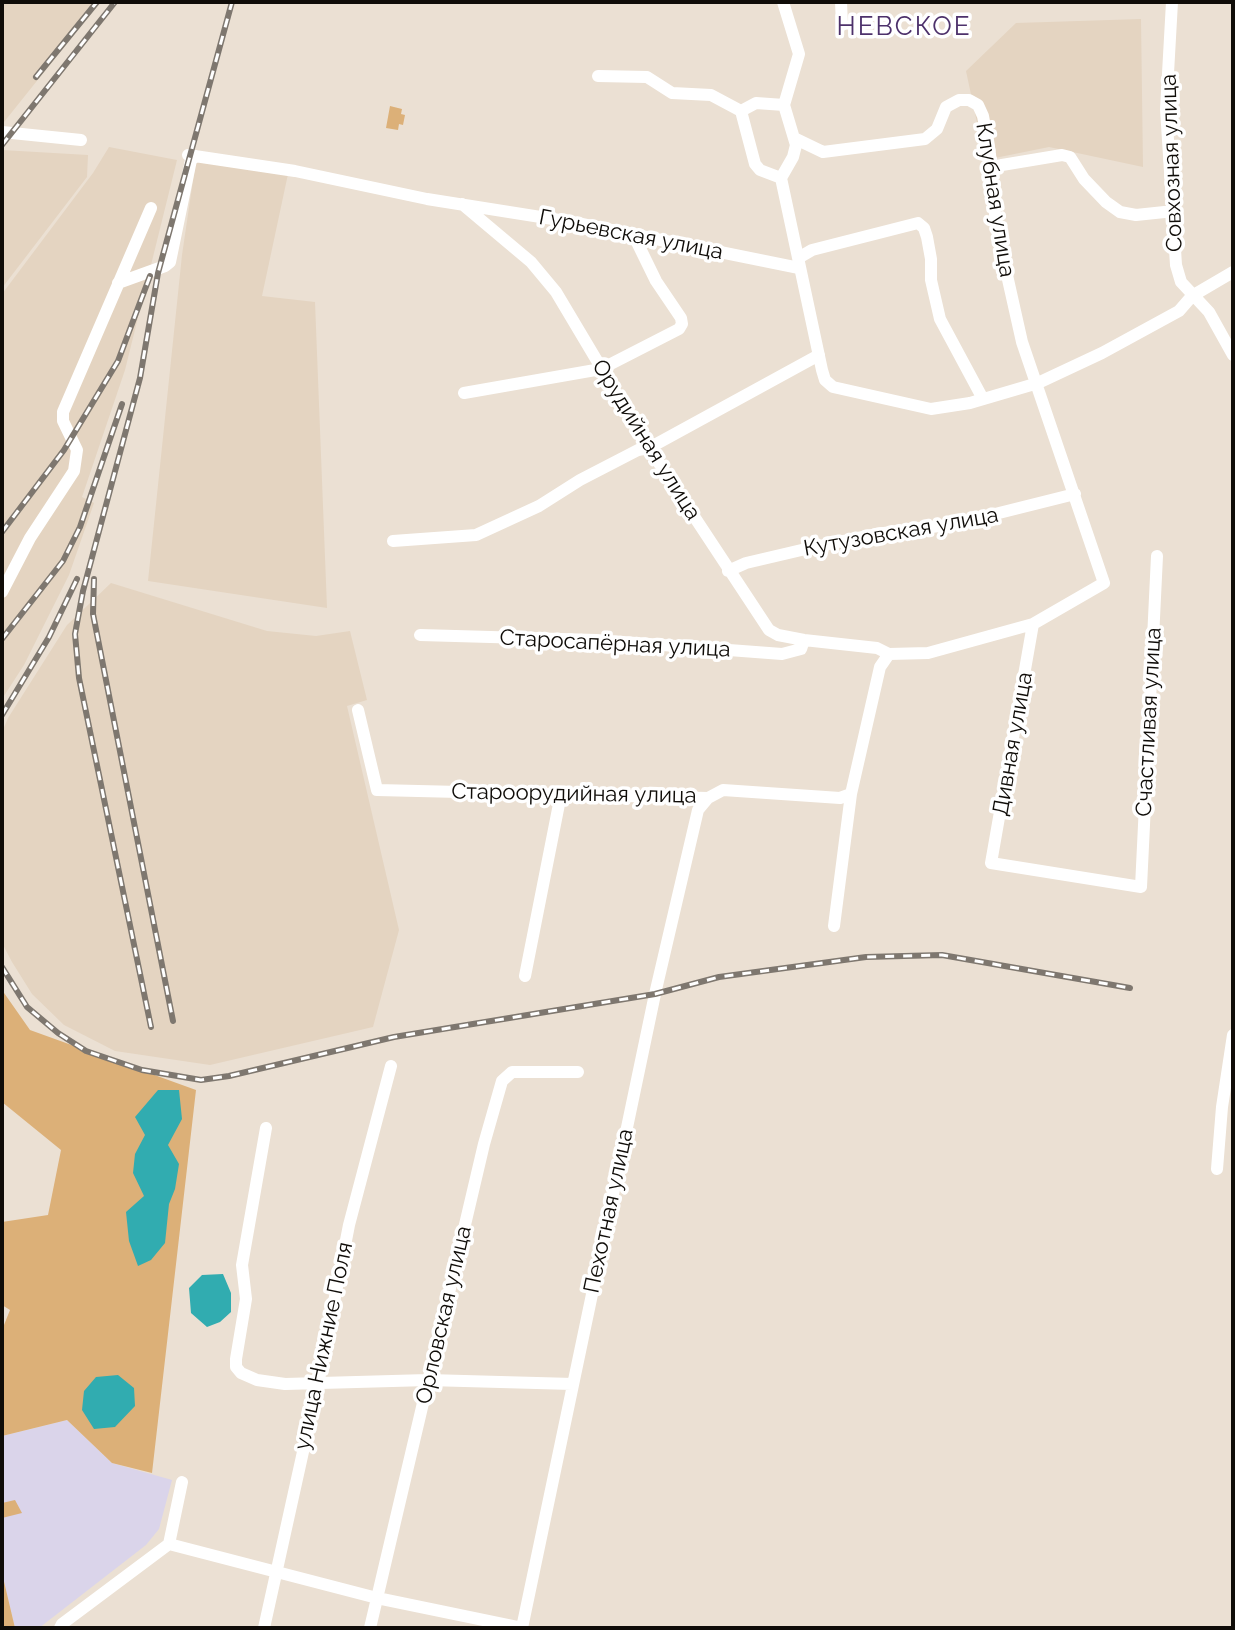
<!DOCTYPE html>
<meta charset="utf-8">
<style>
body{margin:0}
#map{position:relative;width:1235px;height:1630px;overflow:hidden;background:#ebe0d3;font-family:Raleway,sans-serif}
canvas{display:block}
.frame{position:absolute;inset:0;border:4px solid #0f0c08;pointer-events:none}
</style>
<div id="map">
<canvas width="1235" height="1630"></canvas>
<div class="frame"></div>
</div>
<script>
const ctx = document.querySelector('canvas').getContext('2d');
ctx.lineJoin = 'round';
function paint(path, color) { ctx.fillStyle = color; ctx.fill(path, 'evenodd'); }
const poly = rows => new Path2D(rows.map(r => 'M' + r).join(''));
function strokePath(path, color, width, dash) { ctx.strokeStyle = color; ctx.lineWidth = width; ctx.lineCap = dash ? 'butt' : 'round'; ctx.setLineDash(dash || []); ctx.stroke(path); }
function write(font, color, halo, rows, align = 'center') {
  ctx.font = font + ' Raleway,sans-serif'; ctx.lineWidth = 7; ctx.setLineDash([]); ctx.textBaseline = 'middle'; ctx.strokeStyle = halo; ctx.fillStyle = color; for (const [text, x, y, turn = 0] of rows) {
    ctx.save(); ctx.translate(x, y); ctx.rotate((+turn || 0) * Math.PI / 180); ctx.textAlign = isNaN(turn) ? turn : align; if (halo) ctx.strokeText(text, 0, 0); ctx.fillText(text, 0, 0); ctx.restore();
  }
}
const built = poly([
 [2,2,100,2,4,122,2,122],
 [1141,19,1143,167,1049,147,985,160,966,71,1016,23],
 [109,147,177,160,125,370,82,497,94,503,69,575,24,665,2,699,2,294,93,173],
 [2,150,88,155,87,177,2,288],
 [196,160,288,174,262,296,315,302,327,608,148,581,182,255],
 [111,583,267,631,316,636,350,631,367,700,347,706,399,930,373,1027,210,1065,115,1051,64,1025,32,994,12,962,2,943,2,732,8,718,67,625]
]);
const education = poly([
 [67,1420,112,1463,172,1480,159,1529,146,1545,39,1628,15,1628,2,1573,2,1436]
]);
const green = poly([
 [390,106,402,109,401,114,405,115,403,125,399,124,398,130,386,128],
 [2,990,30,1030,196,1090,152,1473,112,1463,67,1420,2,1436,2,1330,10,1310,2,1305,2,1222,48,1215,61,1150,2,1102],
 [15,1500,22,1513,2,1518,2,1503],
 [2,1573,15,1628,2,1628]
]);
const water = poly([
 [158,1090,179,1090,182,1119,168,1145,179,1164,175,1189,169,1204,165,1243,151,1260,138,1266,129,1241,126,1212,144,1196,133,1173,135,1154,145,1135,135,1117],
 [223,1274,231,1293,231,1312,220,1322,207,1327,191,1313,189,1288,202,1275],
 [118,1375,134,1388,135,1406,115,1427,94,1429,82,1410,84,1391,96,1377]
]);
const minor = poly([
 [841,2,842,25],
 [1172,2,1166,109,1176,265,1181,282,1209,312,1233,355],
 [598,76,647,77,672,93,711,95,741,111,755,164,760,170,781,178,822,370,825,380,833,387,931,409,970,403,1038,383,1102,353,1179,311,1192,296,1233,272],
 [741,111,756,103,784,105,799,54,783,2],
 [2,132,81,140],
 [188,155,295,171,427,199,572,222,799,268],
 [990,167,1062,155,1070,157,1084,179,1106,202,1120,212,1136,215,1174,211],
 [781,178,793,157,796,145,784,105],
 [462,204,531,262,556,292,649,448,769,630,778,635,804,640,877,648,889,654,928,653,1033,624,1104,583,1022,342,996,226,990,154,983,116,978,105,969,100,959,100,946,107,937,129,925,139,823,152,796,139],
 [800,257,812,250,918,223,924,228,927,237,931,259,931,280,940,319,983,399],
 [118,283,165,266,170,262,191,160,196,156],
 [464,393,601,369,679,329,682,324,681,318,656,281,633,234],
 [393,541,476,535,539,506,580,480,638,450,649,448,819,355],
 [728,571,746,563,810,548,876,534,955,524,1075,494],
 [2,592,30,538,74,471,77,450,63,421,63,412,151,208],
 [1033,624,991,863,1141,887,1157,556],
 [420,635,596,640,782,654,801,649,804,640],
 [358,710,377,790,708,798,723,790,840,798,851,794],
 [834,926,851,794,880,667,889,654],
 [525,976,561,794],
 [266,1128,242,1265,246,1299,236,1359,236,1367,241,1373,257,1380,285,1384,428,1380,573,1384],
 [1217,1169,1222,1107,1233,1035],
 [169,1544,377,1598,522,1628],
 [60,1628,62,1624,169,1544,182,1482],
 [264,1628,318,1384,349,1225,391,1066],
 [370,1628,484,1144,502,1081,512,1072,578,1072],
 [522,1628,655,994,698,810,708,798]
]);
const rail = poly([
 [36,77,97,2],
 [2,145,115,2],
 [2,532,64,450,118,361,150,276],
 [94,579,93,614,173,1021],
 [2,639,63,561,80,527,122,404],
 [2,715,49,637,77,579],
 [2,967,27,1007,58,1033,86,1051,142,1070,201,1080,229,1076,394,1037,655,994,719,977,866,957,942,955,1130,988],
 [151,1027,79,678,75,634,83,591,140,378,158,273,232,2]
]);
const streetNames = [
 ["Совхозная улица",1172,163,-92],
 ["Клубная улица",995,200,81],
 ["Гурьевская улица",631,235,11],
 ["Орудийная улица",646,440,58],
 ["Кутузовская улица",901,532,-10],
 ["Старосапёрная улица",615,644,3],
 ["Счастливая улица",1149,722,-87],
 ["Дивная улица",1013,744,-80],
 ["Староорудийная улица",574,794,1],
 ["Пехотная улица",609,1211,-78],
 ["Орловская улица",444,1315,-77],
 ["улица Нижние Поля",324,1346,-78]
];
const quarterNames = [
 ["НЕВСКОЕ",904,27]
];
paint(built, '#e4d4c1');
paint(education, '#dad4ea');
paint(green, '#dcb078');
paint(water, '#31acb0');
strokePath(minor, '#fff', 12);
strokePath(rail, '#7e776f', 6);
strokePath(rail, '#fff', 3, [9]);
write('22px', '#0f0c08', '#fff', streetNames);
ctx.letterSpacing = '2px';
write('26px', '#4d316b', '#fff', quarterNames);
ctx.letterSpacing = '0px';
</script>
